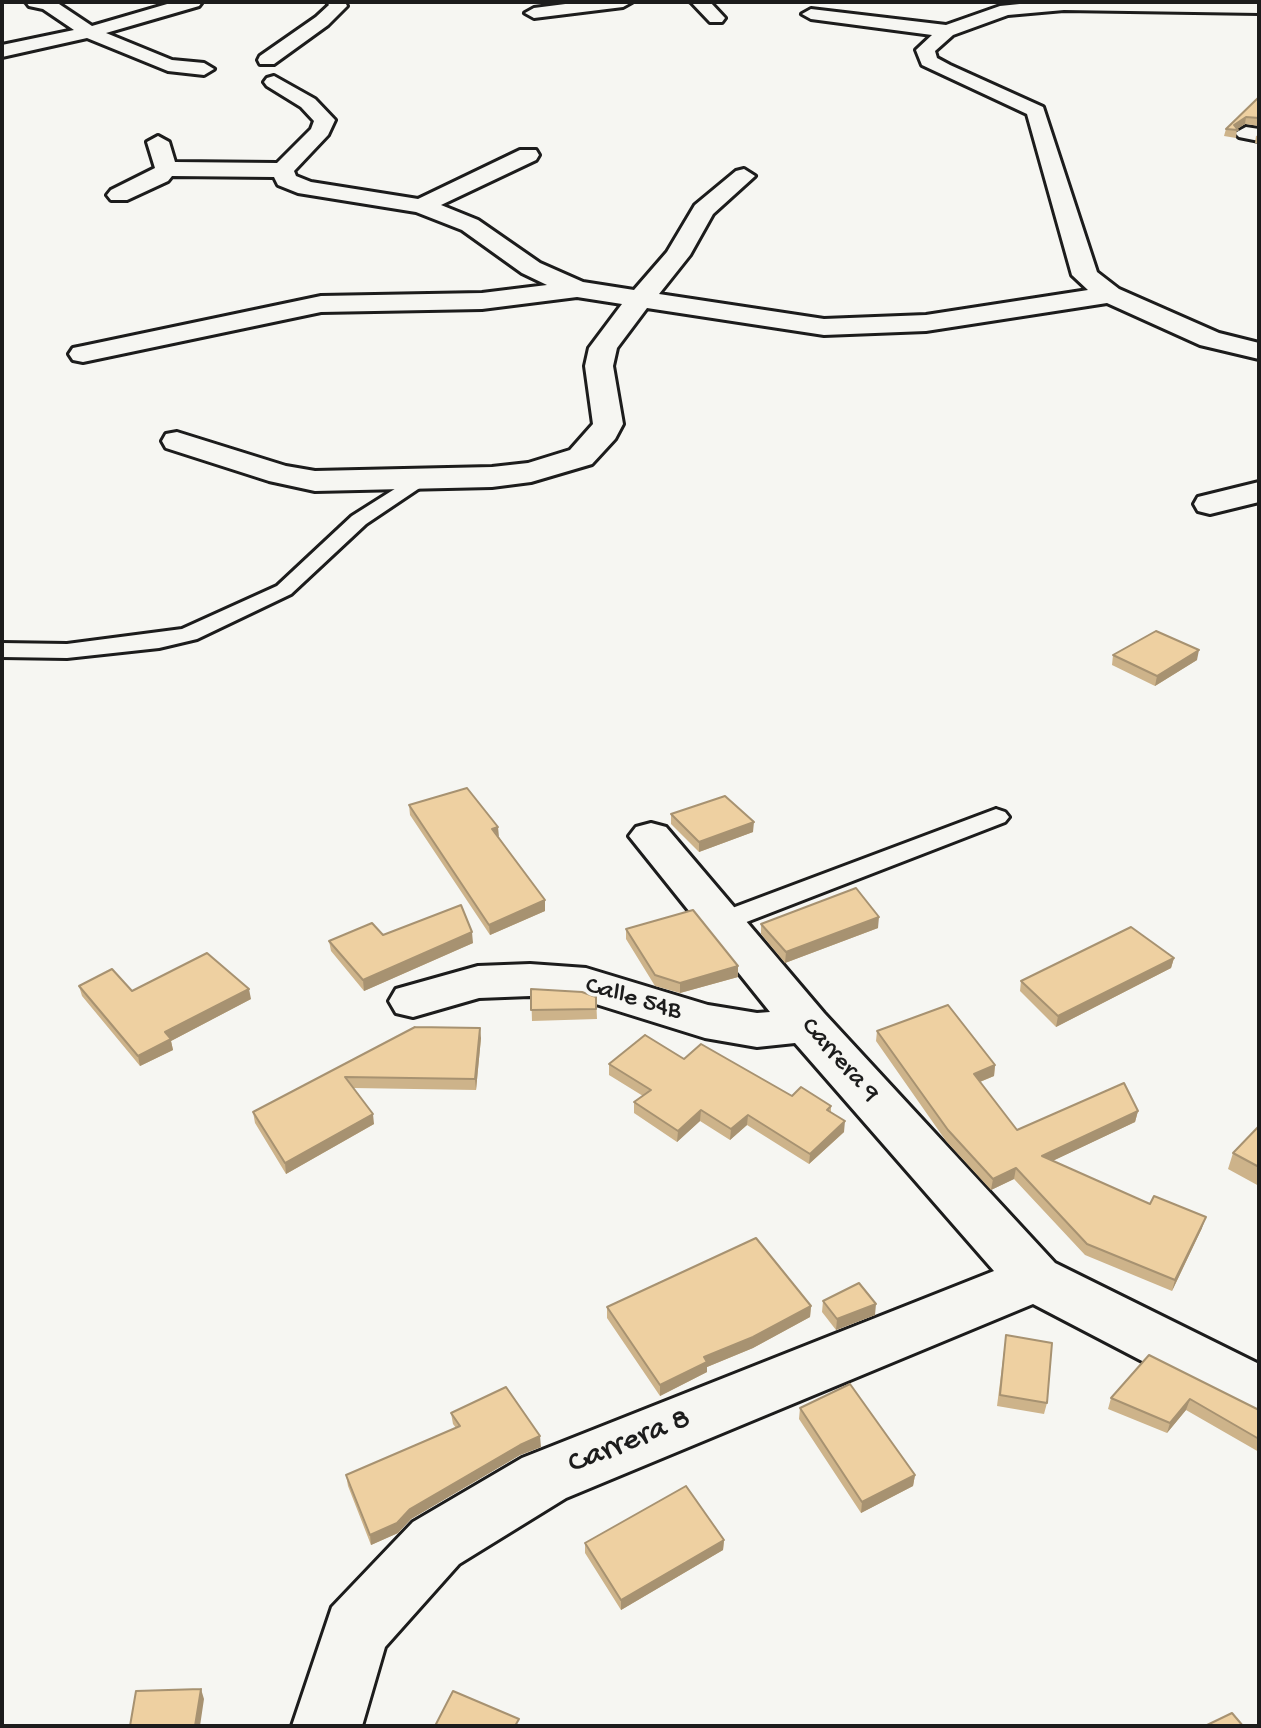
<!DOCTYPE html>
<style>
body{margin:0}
#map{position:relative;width:1261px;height:1728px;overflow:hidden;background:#f6f6f2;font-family:"Gochi Hand",sans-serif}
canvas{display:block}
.frame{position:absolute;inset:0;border:4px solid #1c1c1c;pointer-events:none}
</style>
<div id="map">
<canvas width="1261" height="1728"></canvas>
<div class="frame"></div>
</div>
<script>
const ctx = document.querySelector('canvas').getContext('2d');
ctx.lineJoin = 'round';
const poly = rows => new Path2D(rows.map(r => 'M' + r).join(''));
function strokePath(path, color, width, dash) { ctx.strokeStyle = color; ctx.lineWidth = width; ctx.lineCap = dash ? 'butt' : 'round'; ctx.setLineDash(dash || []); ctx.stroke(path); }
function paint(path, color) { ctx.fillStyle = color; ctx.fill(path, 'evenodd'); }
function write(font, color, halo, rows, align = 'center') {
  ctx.font = font + ' "Gochi Hand",sans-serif'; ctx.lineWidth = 7; ctx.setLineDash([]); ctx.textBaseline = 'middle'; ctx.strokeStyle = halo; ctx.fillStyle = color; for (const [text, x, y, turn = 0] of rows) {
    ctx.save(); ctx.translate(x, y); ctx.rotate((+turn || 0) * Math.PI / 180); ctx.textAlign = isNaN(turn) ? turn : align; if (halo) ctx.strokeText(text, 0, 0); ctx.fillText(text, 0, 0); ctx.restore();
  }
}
const lane = poly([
 [420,473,427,475,429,479,427,483,366,524,291,594,197,639,159,648,67,658,2,657,2,643,67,644,182,629,277,586,352,516,420,473],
 [996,809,1005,812,1009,817,1005,822,731,928,721,931,711,928,707,922,711,916,996,809]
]);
const street = poly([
 [26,2,56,2,92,26,174,2,202,2,199,6,106,33,172,60,204,63,214,69,204,75,168,71,87,38,2,57,2,45,74,30,43,9,29,6,26,2],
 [327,2,345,2,347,6,328,25,274,64,260,64,258,60,260,56,316,17,329,5,327,2],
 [581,2,632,2,623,7,534,18,525,13,534,8,581,2],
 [691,2,710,2,725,18,722,22,710,22,691,2],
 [1039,2,1259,3,1259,13,1064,10,1008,15,953,35,935,51,937,58,950,65,1043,107,1097,272,1119,289,1219,333,1259,343,1259,359,1200,345,1107,303,926,331,824,335,647,308,617,348,613,366,623,424,615,439,592,464,531,482,492,487,315,491,269,481,166,448,162,441,166,434,177,432,286,466,315,471,492,467,528,463,570,450,593,424,585,366,589,348,622,304,577,297,482,309,321,312,83,362,73,360,69,354,73,348,83,346,321,296,482,293,547,285,522,273,462,230,416,212,298,193,278,185,274,177,172,176,168,181,127,200,111,200,107,195,111,190,155,168,147,142,158,136,169,142,175,162,277,163,311,129,314,121,301,107,267,86,264,82,267,78,274,76,315,99,335,120,328,135,294,171,296,176,311,182,418,199,520,150,536,150,539,155,536,160,441,205,478,220,540,263,583,282,634,290,667,252,695,205,736,171,744,169,755,176,713,214,690,255,659,294,824,319,926,315,1088,290,1072,275,1027,114,922,65,916,50,932,35,811,19,802,14,811,9,946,25,1000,6,1039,2],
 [1246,127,1259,129,1259,141,1239,137,1235,133,1246,127],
 [1259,482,1259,502,1210,514,1198,511,1194,504,1198,497,1259,482],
 [651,823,666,827,824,1013,1055,1263,1259,1364,1259,1419,1238,1411,1033,1304,566,1498,459,1564,385,1647,362,1726,292,1726,332,1607,413,1522,522,1458,994,1271,795,1043,757,1047,705,1038,583,1000,530,996,479,998,413,1017,396,1013,389,1001,396,989,478,966,530,964,586,968,708,1005,757,1013,770,1012,629,836,636,827,651,823]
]);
const wall = poly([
 [1259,97,1259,126,1245,124,1237,129,1236,138,1224,136,1226,129],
 [1259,135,1259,144,1255,143,1256,136],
 [1113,655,1197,660,1155,686,1112,665],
 [409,805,499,837,545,911,490,935,410,815],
 [671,814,753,832,699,852,671,824],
 [761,924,878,928,785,963,761,934],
 [626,929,738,977,680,993,655,986,626,939],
 [383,935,473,943,364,991,331,951,329,941],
 [1174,958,1171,968,1056,1027,1020,991,1021,981],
 [79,986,132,991,251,999,171,1041,173,1050,140,1066,82,996],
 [531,989,596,997,597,1019,532,1021],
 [415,1027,481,1038,476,1090,353,1088,374,1124,286,1174,255,1123,253,1112],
 [877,1031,995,1065,994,1076,980,1082,1017,1130,1138,1111,1135,1122,1052,1161,1202,1228,1172,1291,1085,1255,1014,1179,991,1190,946,1141,876,1041],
 [684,1059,792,1096,831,1106,831,1112,844,1132,809,1164,747,1125,730,1140,700,1121,677,1142,634,1113,634,1102,643,1096,609,1075,609,1064],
 [1259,1126,1259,1186,1228,1169,1233,1153],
 [823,1301,875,1315,836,1330,822,1312],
 [811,1306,810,1317,753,1348,707,1367,707,1372,660,1396,607,1318,607,1307],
 [1006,1335,1047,1403,1044,1414,997,1406],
 [1149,1355,1259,1410,1259,1452,1186,1410,1167,1433,1108,1409,1111,1398],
 [800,1408,915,1475,913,1486,861,1513,799,1419],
 [451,1413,541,1447,520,1455,411,1519,398,1533,371,1545,348,1486,346,1475,456,1428,453,1424],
 [724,1540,723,1550,621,1610,585,1553,585,1543]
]);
const shadedWall = poly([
 [1246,117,1245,124,1236,130,1234,125],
 [1199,650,1197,660,1155,686,1157,676],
 [754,822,753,832,699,852,699,842],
 [498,827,499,837,492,829],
 [545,900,545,911,490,935,489,925],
 [879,917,878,928,785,963,786,952],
 [472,932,473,943,364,991,363,980],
 [1174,958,1171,968,1056,1027,1058,1016],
 [738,966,738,977,680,993,680,983],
 [249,989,251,999,171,1041,173,1050,140,1066,138,1056,165,1032],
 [480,1028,481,1038,476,1090,475,1079],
 [995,1065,994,1076,972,1085,974,1074],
 [701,1110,700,1121,677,1142,678,1131],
 [1138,1111,1135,1122,1040,1167,1042,1156],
 [373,1114,374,1124,286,1174,285,1163],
 [748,1115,747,1125,730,1140,731,1129],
 [845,1121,844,1132,809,1164,810,1154],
 [1016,1168,1014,1179,991,1190,993,1179],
 [1206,1217,1202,1228,1172,1291,1175,1280],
 [876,1304,875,1315,836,1330,837,1319],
 [811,1306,810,1317,753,1348,707,1367,707,1372,660,1396,660,1385,704,1357],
 [1190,1399,1186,1410,1167,1433,1170,1423],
 [540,1436,541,1447,520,1455,411,1519,398,1533,371,1545,370,1535,410,1509,520,1445],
 [915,1475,913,1486,861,1513,862,1502],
 [724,1540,723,1550,621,1610,621,1600],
 [201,1689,204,1699,200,1726,195,1726]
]);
const building = poly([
 [1259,97,1259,118,1246,117,1234,125,1238,130,1226,129,1259,97],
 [1156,631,1199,650,1157,676,1113,655,1156,631],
 [467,788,498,827,492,829,545,900,489,925,409,805,467,788],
 [725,796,754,822,699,842,671,814,725,796],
 [856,888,879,917,786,952,761,924,856,888],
 [461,905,472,932,363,980,329,941,372,923,383,935,461,905],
 [693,910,738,966,680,983,655,975,626,929,693,910],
 [1131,927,1174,958,1058,1016,1021,981,1131,927],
 [207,953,249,989,165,1032,171,1039,138,1056,79,986,112,969,132,991,207,953],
 [531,989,582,992,596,997,596,1009,531,1010,531,989],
 [948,1005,995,1065,974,1074,1017,1130,1124,1083,1138,1111,1042,1156,1150,1204,1154,1196,1206,1217,1175,1280,1087,1244,1016,1168,993,1179,948,1130,877,1031,948,1005],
 [415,1027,480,1028,475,1079,345,1077,373,1114,285,1163,253,1112,415,1027],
 [645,1035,684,1059,701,1044,792,1096,801,1087,831,1106,827,1110,845,1121,810,1154,748,1115,731,1129,701,1110,678,1131,634,1102,651,1090,609,1064,645,1035],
 [1259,1126,1259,1167,1233,1153,1259,1126],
 [756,1238,811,1306,753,1337,704,1357,707,1362,660,1385,607,1307,756,1238],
 [859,1283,876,1304,837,1319,823,1301,859,1283],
 [1006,1335,1052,1343,1047,1403,1000,1395,1006,1335],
 [1149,1355,1259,1410,1259,1439,1190,1399,1170,1423,1111,1398,1149,1355],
 [850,1384,915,1475,862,1502,800,1408,850,1384],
 [506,1387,540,1436,520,1445,410,1509,397,1523,370,1535,346,1475,460,1426,451,1413,506,1387],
 [686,1486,724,1540,621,1600,585,1543,686,1486],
 [201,1689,195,1726,130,1726,136,1691,201,1689],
 [453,1691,519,1719,515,1726,435,1726,453,1691],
 [1232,1713,1243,1726,1205,1726,1232,1713]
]);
const streetNames = [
 ["Calle 54B",633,1000,16],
 ["Carrera 9",839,1061,48]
];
const nearStreetnames = [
 ["Carrera 8",630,1443,-22]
];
strokePath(lane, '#1c1c1c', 6);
strokePath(street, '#1c1c1c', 6);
paint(lane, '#f6f6f2');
paint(street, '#f6f6f2');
paint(wall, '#cdb38a');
paint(shadedWall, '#a79271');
paint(building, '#eed0a1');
strokePath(building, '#a79271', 2);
write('26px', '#1c1c1c', '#f6f6f2', streetNames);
write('32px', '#1c1c1c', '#f6f6f2', nearStreetnames);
</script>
